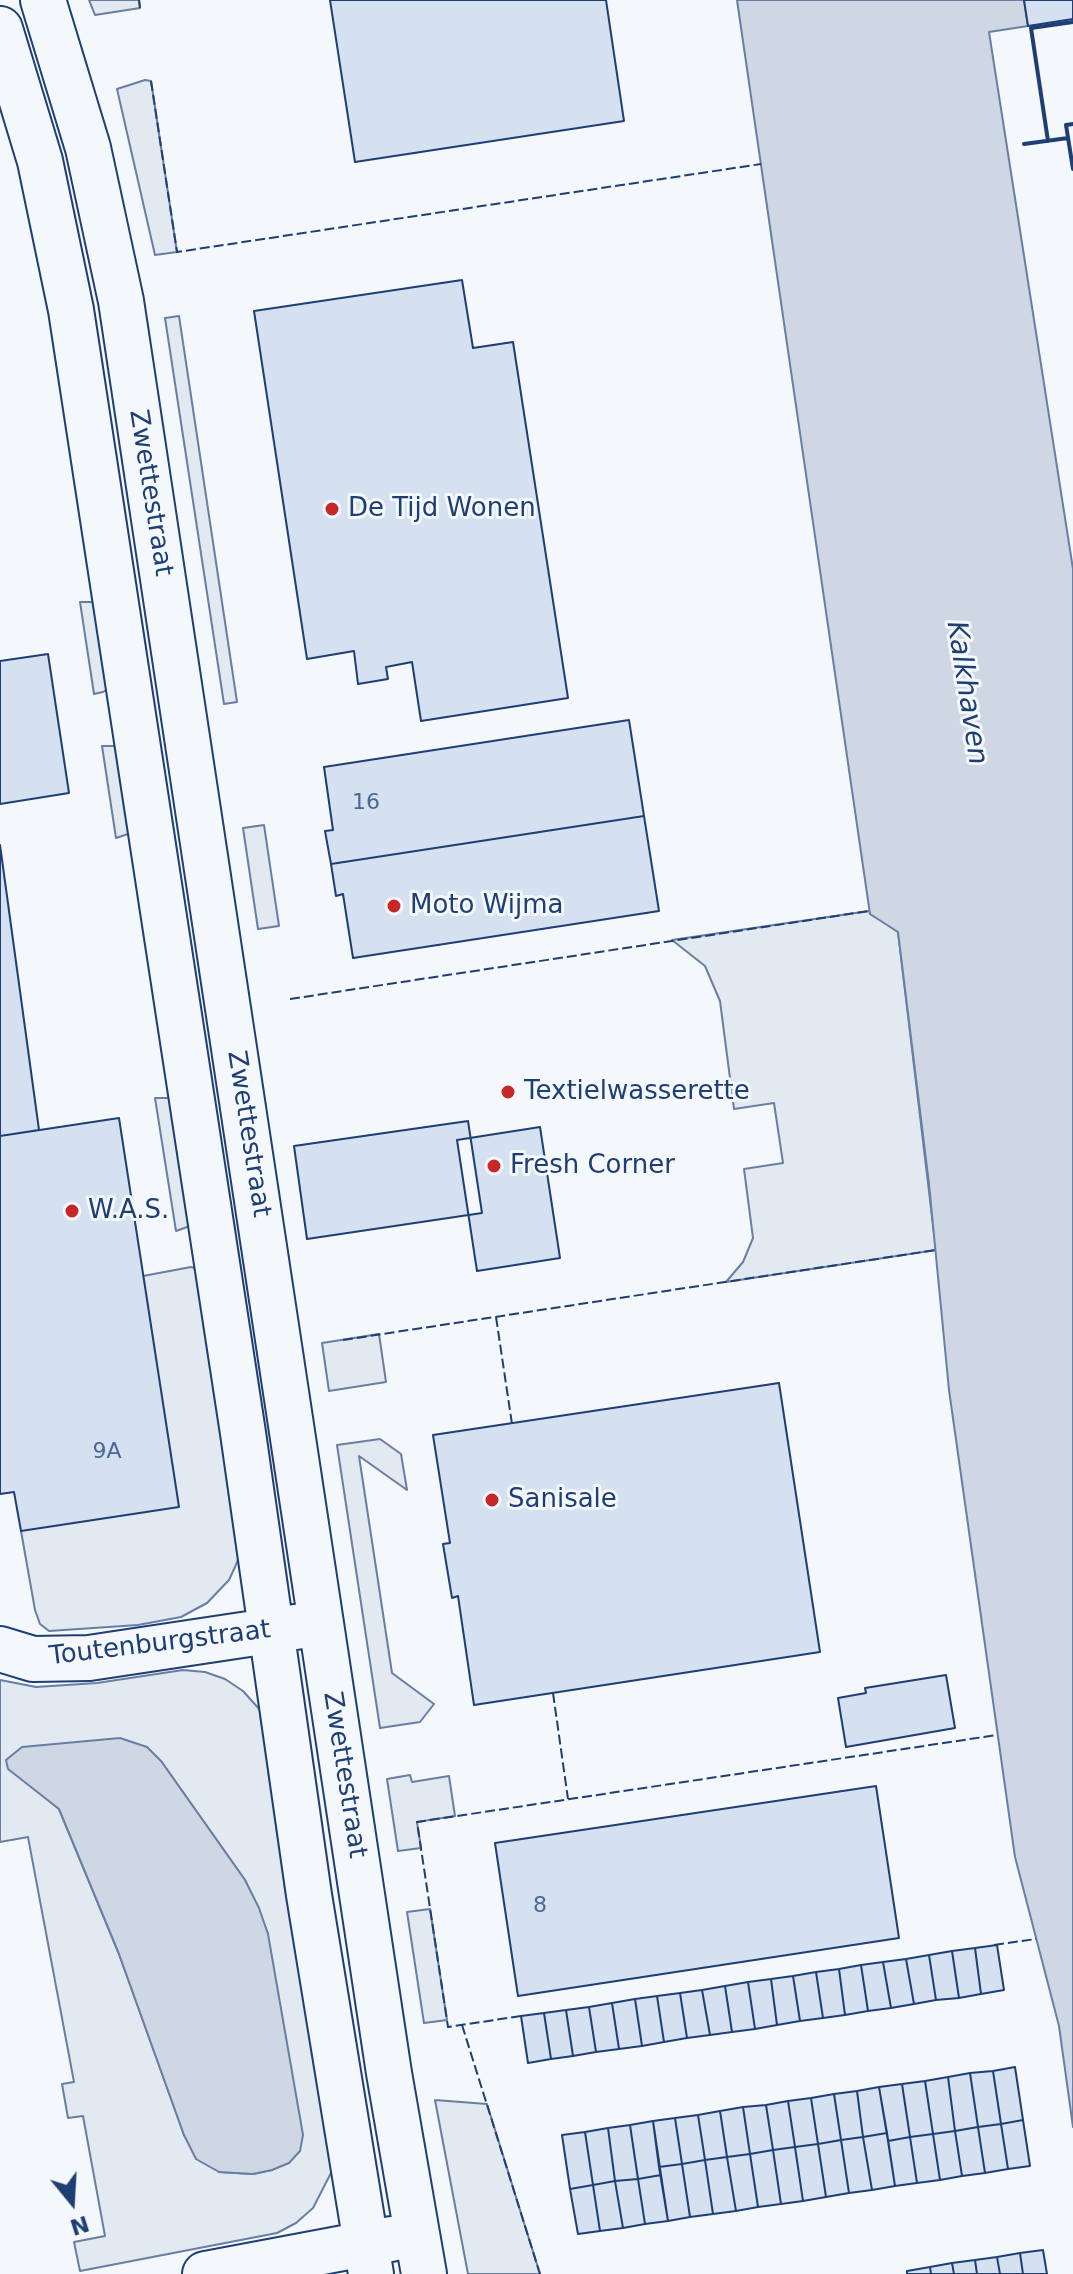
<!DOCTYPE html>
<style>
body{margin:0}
#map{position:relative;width:1073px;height:2274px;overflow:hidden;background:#f4f7fb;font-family:"DejaVu Sans",sans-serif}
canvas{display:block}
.north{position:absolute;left:32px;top:2162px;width:80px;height:80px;-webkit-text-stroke:6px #f4f7fb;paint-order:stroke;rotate:162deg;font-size:22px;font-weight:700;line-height:32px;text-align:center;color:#1d3f73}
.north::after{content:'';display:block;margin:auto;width:28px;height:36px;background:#1d3f73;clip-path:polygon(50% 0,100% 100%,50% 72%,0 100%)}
</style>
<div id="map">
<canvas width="1073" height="2274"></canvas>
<div class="north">N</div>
</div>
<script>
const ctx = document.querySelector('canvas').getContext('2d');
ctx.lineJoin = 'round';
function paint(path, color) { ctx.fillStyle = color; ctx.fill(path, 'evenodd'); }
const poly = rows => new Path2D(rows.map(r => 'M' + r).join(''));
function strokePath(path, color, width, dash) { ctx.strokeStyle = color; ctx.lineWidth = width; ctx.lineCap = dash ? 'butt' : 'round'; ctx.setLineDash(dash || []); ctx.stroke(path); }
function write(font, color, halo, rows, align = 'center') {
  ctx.font = font + ' "DejaVu Sans",sans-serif'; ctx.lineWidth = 6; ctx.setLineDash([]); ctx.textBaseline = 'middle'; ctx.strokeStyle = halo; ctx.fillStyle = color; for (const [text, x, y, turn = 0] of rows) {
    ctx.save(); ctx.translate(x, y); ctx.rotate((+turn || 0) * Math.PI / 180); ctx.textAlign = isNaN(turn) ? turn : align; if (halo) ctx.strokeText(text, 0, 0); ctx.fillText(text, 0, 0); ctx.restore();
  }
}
const green = poly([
 [89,0,139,0,140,8,95,15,89,0],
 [145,80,151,81,177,252,155,255,117,89,145,80],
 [179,316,237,702,224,704,165,318,179,316],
 [80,602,94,602,108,689,103,692,94,694,80,602],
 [102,746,117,746,131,833,116,838,102,746],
 [264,825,279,926,258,929,243,828,264,825],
 [869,911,898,932,936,1250,726,1282,743,1262,753,1238,744,1169,783,1163,774,1103,734,1109,720,1001,705,966,672,940,869,911],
 [155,1098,171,1098,190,1226,176,1231,155,1098],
 [191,1267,197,1269,241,1552,235,1567,229,1580,207,1603,181,1617,138,1625,49,1631,40,1624,35,1610,21,1531,143,1276,191,1267],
 [379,1334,386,1382,329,1391,322,1343,379,1334],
 [380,1439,401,1454,407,1490,359,1456,392,1673,434,1704,420,1722,380,1728,337,1445,380,1439],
 [183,1670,205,1672,225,1679,243,1691,269,1720,332,2171,313,2208,296,2223,277,2233,80,2271,74,2242,105,2236,83,2116,68,2118,62,2084,74,2082,28,1837,0,1842,0,1680,36,1687,97,1683,183,1670],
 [161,1761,245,1880,268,1934,272,2170,253,2174,219,2172,184,2135,119,1954,59,1809,47,1799,161,1761],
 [410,1775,412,1782,449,1776,455,1816,417,1822,421,1848,398,1851,387,1779,410,1775],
 [430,1909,447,2020,424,2023,407,1912,430,1909],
 [435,2100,487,2104,540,2274,468,2274,435,2100]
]);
const water = poly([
 [737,0,1024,0,1028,26,989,32,1073,569,1073,2127,1059,2026,1015,1857,949,1390,929,1184,898,932,870,914,737,0],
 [120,1738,147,1747,161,1761,245,1880,259,1908,268,1934,303,2135,300,2151,289,2163,272,2170,253,2174,219,2172,196,2159,184,2135,119,1954,59,1809,8,1769,6,1760,22,1747,120,1738]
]);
const building = poly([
 [330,0,606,0,624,121,355,162,330,0],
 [1024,0,1073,0,1073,19,1028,26,1024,0],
 [462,280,473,348,513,342,568,698,421,721,412,662,386,667,388,679,358,684,354,651,307,659,254,311,462,280],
 [48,654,69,793,0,804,0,661,48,654],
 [629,720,644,816,331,864,325,831,333,830,324,767,629,720],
 [644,816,659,911,353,958,343,894,336,896,331,864,644,816],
 [0,845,39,1130,0,1136,0,845],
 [119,1118,179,1507,21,1531,14,1492,0,1494,0,1136,119,1118],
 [468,1121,482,1213,307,1239,294,1146,468,1121],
 [540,1127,560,1258,477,1271,457,1140,540,1127],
 [779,1383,820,1652,474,1705,458,1596,452,1598,443,1544,450,1543,433,1435,779,1383],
 [946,1675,955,1728,846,1747,838,1698,866,1693,865,1688,946,1675],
 [876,1786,899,1938,518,1996,495,1843,876,1786],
 [997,1945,1004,1990,981,1994,975,1948,997,1945],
 [975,1948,981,1994,959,1998,952,1951,975,1948],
 [952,1951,959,1998,936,2000,929,1955,952,1951],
 [929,1955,936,2000,914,2004,906,1959,929,1955],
 [906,1959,914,2004,891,2008,883,1962,906,1959],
 [883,1962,891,2008,868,2011,861,1965,883,1962],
 [861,1965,868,2011,845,2015,839,1969,861,1965],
 [839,1969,845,2015,823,2018,816,1972,839,1969],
 [816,1972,823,2018,800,2021,793,1976,816,1972],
 [793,1976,800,2021,777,2025,771,1979,793,1976],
 [771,1979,777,2025,755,2029,748,1982,771,1979],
 [748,1982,755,2029,732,2032,725,1986,748,1982],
 [725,1986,732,2032,710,2035,702,1990,725,1986],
 [702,1990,710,2035,687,2038,680,1993,702,1990],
 [680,1993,687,2038,664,2042,657,1996,680,1993],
 [657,1996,664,2042,642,2046,635,1999,657,1996],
 [635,1999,642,2046,619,2049,612,2003,635,1999],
 [612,2003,619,2049,596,2052,589,2007,612,2003],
 [589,2007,596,2052,573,2056,566,2010,589,2007],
 [566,2010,573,2056,551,2059,544,2013,566,2010],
 [544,2013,551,2059,528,2063,521,2016,544,2013],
 [1015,2067,1023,2120,1001,2124,993,2071,1015,2067],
 [993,2071,1001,2124,978,2127,970,2073,993,2071],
 [970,2073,978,2127,955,2131,948,2077,970,2073],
 [948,2077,955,2131,933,2134,925,2081,948,2077],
 [925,2081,933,2134,910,2137,902,2084,925,2081],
 [902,2084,910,2137,888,2141,879,2087,902,2084],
 [879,2087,887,2133,863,2137,857,2091,879,2087],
 [857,2091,863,2137,841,2140,834,2094,857,2091],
 [834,2094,841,2140,818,2144,811,2098,834,2094],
 [811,2098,818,2144,795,2147,788,2101,811,2098],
 [788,2101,795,2147,773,2150,766,2105,788,2101],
 [766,2105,773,2150,750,2154,743,2107,766,2105],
 [743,2107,750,2154,727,2157,720,2111,743,2107],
 [720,2111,727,2157,705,2160,698,2115,720,2111],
 [698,2115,705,2160,682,2164,675,2118,698,2115],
 [675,2118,682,2164,659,2167,653,2121,675,2118],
 [1023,2120,1030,2166,1008,2169,1001,2124,1023,2120],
 [653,2121,661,2175,638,2179,630,2125,653,2121],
 [1001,2124,1008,2169,985,2173,978,2127,1001,2124],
 [630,2125,638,2179,615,2181,608,2128,630,2125],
 [978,2127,985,2173,962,2176,955,2131,978,2127],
 [608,2128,615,2181,593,2185,585,2132,608,2128],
 [955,2131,962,2176,940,2180,933,2134,955,2131],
 [585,2132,593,2185,570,2189,562,2135,585,2132],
 [887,2133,895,2186,872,2190,863,2137,887,2133],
 [933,2134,940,2180,917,2183,910,2137,933,2134],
 [863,2137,872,2190,849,2193,841,2140,863,2137],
 [910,2137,917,2183,895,2186,888,2141,910,2137],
 [841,2140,849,2193,826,2197,818,2144,841,2140],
 [818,2144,826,2197,803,2201,795,2147,818,2144],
 [795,2147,803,2201,781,2204,773,2150,795,2147],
 [773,2150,781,2204,758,2207,750,2154,773,2150],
 [750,2154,758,2207,736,2211,727,2157,750,2154],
 [727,2157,736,2211,713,2214,705,2160,727,2157],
 [705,2160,713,2214,690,2217,682,2164,705,2160],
 [682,2164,690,2217,668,2221,659,2167,682,2164],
 [661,2175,668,2221,645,2224,638,2179,661,2175],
 [638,2179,645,2224,623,2228,615,2181,638,2179],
 [615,2181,623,2228,600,2231,593,2185,615,2181],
 [593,2185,600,2231,578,2234,570,2189,593,2185],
 [1043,2250,1047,2274,1023,2274,1020,2253,1043,2250],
 [1020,2253,1023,2274,1000,2274,997,2257,1020,2253],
 [997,2257,1000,2274,977,2274,975,2260,997,2257],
 [975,2260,977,2274,954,2274,952,2263,975,2260],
 [952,2263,954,2274,931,2274,930,2267,952,2263],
 [930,2267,931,2274,907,2274,907,2271,930,2267]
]);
const minor = poly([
 [43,0,88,148,121,301,389,2073,424,2274],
 [0,29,40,161,71,310,243,1433,309,1895,371,2274],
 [0,1649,33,1659,89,1658,302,1626],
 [205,2274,391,2239]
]);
const fence = poly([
 [139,0,140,8],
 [151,81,177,252,761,164],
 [290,999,869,911],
 [496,1317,512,1424],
 [343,1340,936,1250],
 [553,1693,568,1799],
 [994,1945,1036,1939],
 [521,2016,448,2027,417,1822,997,1735],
 [462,2025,540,2274]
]);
const wall = poly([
 [1073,124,1066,125,1073,169],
 [1048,141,1031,28,1073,22],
 [1024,144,1068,138]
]);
const markers = [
 [332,509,8,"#c62828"],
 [394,906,8,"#c62828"],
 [508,1092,8,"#c62828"],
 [494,1166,8,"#c62828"],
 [72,1211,8,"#c62828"],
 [492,1500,8,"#c62828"]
];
const numberNames = [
 ["16",366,803],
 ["9A",107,1452],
 ["8",540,1906]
];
const streetNames = [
 ["Zwettestraat",150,493,81],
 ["Zwettestraat",248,1134,81],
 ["Toutenburgstraat",160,1644,-7],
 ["Zwettestraat",344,1775,81]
];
const poiNames = [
 ["De Tijd Wonen",348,509],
 ["Moto Wijma",410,906],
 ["Textielwasserette",524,1092],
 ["Fresh Corner",510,1166],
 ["W.A.S.",88,1211],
 ["Sanisale",508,1500]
];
const waterNames = [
 ["Kalkhaven",966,693,81]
];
paint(green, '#e3e9f0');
strokePath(green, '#687fa3', 2);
paint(water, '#cfd7e4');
strokePath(water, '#687fa3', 2);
paint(building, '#d5e0f0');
strokePath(building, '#1d3f73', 2);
strokePath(minor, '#1d3f73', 48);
strokePath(minor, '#f4f7fb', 44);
strokePath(fence, '#1d3f73', 2, [10, 4]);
strokePath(wall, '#1d3f73', 4);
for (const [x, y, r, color] of markers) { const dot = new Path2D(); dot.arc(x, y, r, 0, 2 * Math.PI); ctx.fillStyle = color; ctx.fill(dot); strokePath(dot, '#f4f7fb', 3); }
write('22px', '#4b6792', null, numberNames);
write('26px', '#1d3f73', '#f4f7fb', streetNames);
write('26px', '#1d3f73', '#f4f7fb', poiNames, 'left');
write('italic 28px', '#1d3f73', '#f4f7fb', waterNames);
</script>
